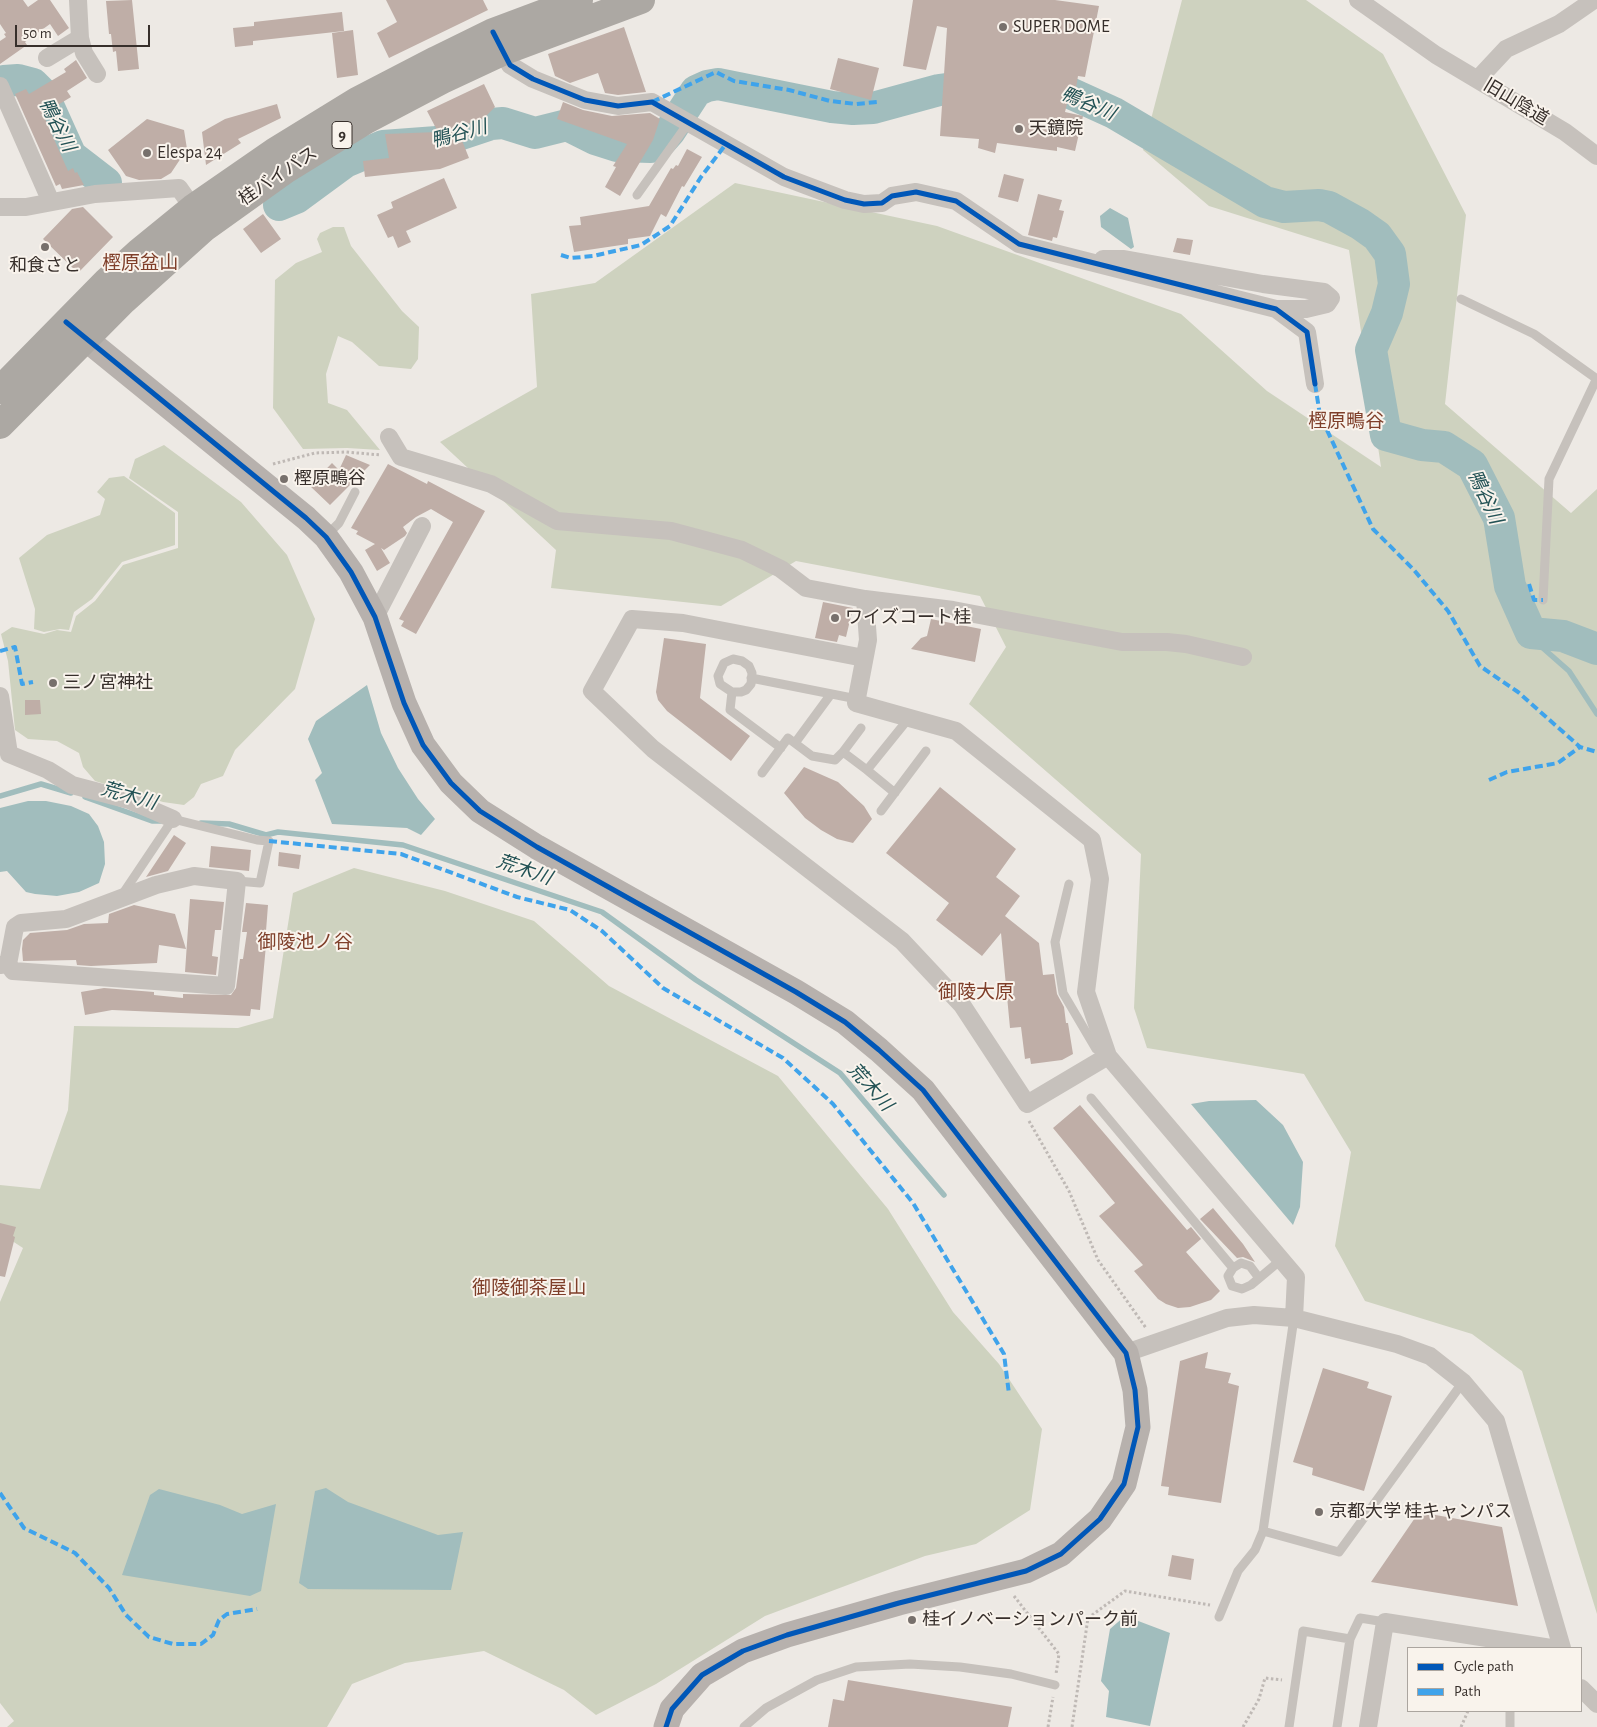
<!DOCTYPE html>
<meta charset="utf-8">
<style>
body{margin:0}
#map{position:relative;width:1597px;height:1727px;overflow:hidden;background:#ede9e4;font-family:"Alegreya Sans",sans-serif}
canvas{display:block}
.legend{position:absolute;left:1407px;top:1647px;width:175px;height:65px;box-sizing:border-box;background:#f9f3ec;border:1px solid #aba59f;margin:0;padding:6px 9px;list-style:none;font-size:15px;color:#372f2b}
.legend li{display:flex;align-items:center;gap:10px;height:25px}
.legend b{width:25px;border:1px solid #aba59f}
.scale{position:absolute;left:15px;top:25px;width:135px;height:22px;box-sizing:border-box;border:2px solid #372f2b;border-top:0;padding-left:6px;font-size:15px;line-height:18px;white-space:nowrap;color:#372f2b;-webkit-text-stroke:4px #f9f3ec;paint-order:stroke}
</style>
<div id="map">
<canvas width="1597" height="1727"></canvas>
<ul class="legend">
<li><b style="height:6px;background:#0057b8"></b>Cycle path</li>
<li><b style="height:6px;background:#3fa3eb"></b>Path</li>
</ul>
<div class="scale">50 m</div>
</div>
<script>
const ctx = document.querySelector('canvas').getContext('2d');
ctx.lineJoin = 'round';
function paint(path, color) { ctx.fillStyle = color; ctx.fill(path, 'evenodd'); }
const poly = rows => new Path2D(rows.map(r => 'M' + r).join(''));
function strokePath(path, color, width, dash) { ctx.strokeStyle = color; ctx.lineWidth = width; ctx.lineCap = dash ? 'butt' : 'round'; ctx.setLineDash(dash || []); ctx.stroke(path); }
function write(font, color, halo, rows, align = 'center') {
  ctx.font = font + ' "Alegreya Sans","Noto Sans JP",sans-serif'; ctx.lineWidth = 4; ctx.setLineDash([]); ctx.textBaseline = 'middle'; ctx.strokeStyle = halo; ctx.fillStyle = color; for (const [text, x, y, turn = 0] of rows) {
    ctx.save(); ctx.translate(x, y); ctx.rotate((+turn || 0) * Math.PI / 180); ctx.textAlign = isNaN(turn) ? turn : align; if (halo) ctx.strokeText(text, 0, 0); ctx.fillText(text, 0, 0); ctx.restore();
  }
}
const green = poly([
 [1182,0,1306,0,1383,54,1466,215,1445,404,1571,513,1597,489,1597,1614,1522,1371,1472,1334,1365,1301,1335,1246,1351,1152,1304,1074,1147,1048,1134,1008,1141,854,969,704,1006,647,980,596,796,561,721,606,551,588,556,550,440,442,537,387,531,294,595,283,735,183,937,226,1181,314,1267,391,1381,467,1349,250,1209,206,1143,150],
 [333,227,344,227,351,246,402,311,419,327,418,359,411,369,379,366,352,342,338,336,326,374,328,403,347,410,380,450,347,448,303,449,273,408,275,280,296,263,322,252,317,239,320,233],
 [164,445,241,502,287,555,315,619,295,689,235,750,223,776,201,784,194,797,184,805,163,802,95,781,83,767,79,753,57,741,28,739,15,730,8,661,1,634,12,627,44,634,57,630,71,632,76,616,95,601,123,565,178,548,178,512,129,478,135,459],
 [124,476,175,513,175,545,122,562,92,599,74,612,69,630,60,629,44,632,34,629,35,609,19,558,47,535,100,515,105,499,97,492,109,478],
 [354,868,445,891,534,921,609,986,778,1076,888,1209,953,1312,999,1364,1042,1429,1030,1510,976,1544,925,1556,765,1616,656,1684,596,1715,564,1690,484,1651,405,1663,352,1684,327,1727,7,1727,14,1721,0,1703,0,1302,23,1248,0,1233,0,1185,40,1189,68,1110,74,1026,238,1028,273,1018,293,893]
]);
const water = poly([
 [1110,208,1128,218,1134,247,1131,249,1101,227,1100,216],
 [367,685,381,733,398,768,418,799,435,819,421,835,407,828,332,824,315,780,322,773,308,739,316,721],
 [28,801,46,801,71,806,89,814,98,826,104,842,105,864,99,883,79,892,57,896,35,894,26,892,7,871,0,872,0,808],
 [1256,1100,1283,1125,1303,1162,1300,1207,1293,1225,1191,1104,1209,1101],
 [326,1488,348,1502,438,1535,463,1532,451,1590,308,1589,299,1583,315,1491],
 [159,1489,220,1505,242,1514,276,1504,261,1591,250,1596,122,1575,150,1495],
 [1125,1616,1170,1633,1150,1726,1106,1717,1109,1691,1101,1681,1110,1629]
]);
const stream = poly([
 [1531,633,1544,649,1569,671,1597,714],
 [0,796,41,784,71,793],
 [85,797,152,821,161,821],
 [201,823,229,824,266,835,278,832,403,845,602,912,696,980,840,1073,944,1195]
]);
const river = poly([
 [4,81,18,80,33,84,43,94,71,156,106,183],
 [279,205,296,198,345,162,383,146,437,142,491,124,503,123,535,133,567,125,595,139,617,146,651,147,662,140,670,131,696,91,707,86,718,84,832,107,853,109,873,108,939,90,997,82,1030,84,1070,93,1114,113,1265,202,1284,207,1319,205,1329,207,1360,224,1377,236,1390,254,1394,284,1387,313,1371,350,1386,435,1422,445,1444,447,1472,465,1499,518,1510,586,1531,633,1563,636,1597,649]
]);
const building = poly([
 [0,0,23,0,28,7,38,0,50,0,69,28,58,36,50,24,25,42,27,45,0,64,0,41,6,37,4,34,6,33,0,24],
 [132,0,139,69,118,71,116,51,113,52,111,34,109,34,106,1],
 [386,0,483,0,488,10,389,58,377,33,397,22],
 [913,0,1055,0,1099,6,1085,77,1078,76,1076,88,1071,87,1065,112,1083,116,1075,151,1057,147,1057,151,997,143,995,153,978,148,979,139,940,136,947,28,937,26,926,70,903,66],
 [342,12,344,31,253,41,253,45,235,47,233,28,254,26,254,22],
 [624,27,646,92,618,95,605,93,598,73,570,83,555,76,548,54],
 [353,30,358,75,337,78,332,33],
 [838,58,879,68,871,100,830,89],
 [76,60,87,78,67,91,71,97,43,114,68,171,73,168,75,173,77,172,84,185,62,189,60,184,56,186,15,94,26,89,29,94,66,72,64,69],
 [484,84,495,107,484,118,457,128,469,158,440,169,365,177,363,161,389,158,385,134,438,132,427,111],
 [563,102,583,110,612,116,650,113,660,119,653,140,620,196,605,187,616,167,613,166,627,144,557,119],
 [277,104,281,118,238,139,241,143,206,165,202,132,225,119],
 [147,119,184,130,187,149,171,173,161,179,139,180,126,176,108,150],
 [687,149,702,157,684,187,682,186,666,217,661,214,650,236,628,239,628,244,574,252,569,226,581,225,580,217,649,206,671,168,673,169,676,165,678,166],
 [1004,174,1024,179,1018,202,998,197],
 [444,178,457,208,406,231,411,242,398,248,393,236,388,238,377,215,393,208,391,202],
 [1038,194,1062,200,1059,210,1064,211,1057,238,1053,237,1052,241,1028,235],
 [83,207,113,237,78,273,43,239,72,209],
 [263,214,281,239,261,253,243,229],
 [1177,238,1193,240,1190,255,1173,252],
 [346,455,370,465,330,505,310,486,332,463,339,470],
 [388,464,427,484,428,481,485,511,416,634,401,626,404,621,399,619,453,522,431,509,416,517,403,527,407,533,405,536,384,550,381,548,390,563,377,571,365,550,375,544,356,534,358,531,351,528],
 [823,602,853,608,846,637,839,635,837,642,815,638],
 [931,619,981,629,975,662,911,649,921,638,927,636],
 [664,638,706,644,700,698,750,736,731,761,667,711,658,700,656,692],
 [25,700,40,700,41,714,25,715],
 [804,767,838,782,864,806,872,819,853,843,837,839,821,830,805,818,784,793],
 [940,787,1016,849,996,877,1020,896,1005,916,1039,943,1043,975,1054,974,1057,994,1064,1007,1066,1023,1068,1023,1073,1054,1062,1060,1031,1064,1030,1058,1025,1059,1021,1027,1010,1028,1001,933,982,956,936,920,949,903,886,853],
 [174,835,186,843,168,871,146,877],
 [211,846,251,850,249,871,209,867],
 [279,852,301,855,299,869,278,866],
 [190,899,224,902,221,930,215,930,212,956,218,957,216,975,185,972],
 [246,903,268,905,265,944,266,945,260,1010,251,1009,250,1016,112,1010,85,1015,81,992,104,988,154,992,154,995,183,998,183,994,231,995,236,988,240,959,243,959,247,932,242,932],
 [134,905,175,914,186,949,159,945,157,963,91,966,77,965,76,960,23,961,22,949,23,940,30,933,67,930,84,924,108,923,109,914],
 [1080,1105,1187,1230,1191,1227,1201,1239,1186,1252,1220,1291,1211,1300,1190,1307,1178,1308,1166,1304,1158,1299,1134,1271,1143,1265,1099,1216,1115,1203,1053,1128],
 [1213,1208,1243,1244,1255,1262,1243,1257,1237,1258,1200,1219],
 [0,1223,16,1227,13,1236,15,1237,5,1277,0,1276],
 [1208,1352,1205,1368,1231,1373,1228,1383,1239,1386,1221,1503,1168,1495,1169,1487,1161,1486,1180,1361],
 [1323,1368,1369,1382,1367,1388,1392,1396,1364,1491,1312,1475,1313,1468,1293,1462],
 [1419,1512,1502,1527,1518,1606,1371,1582],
 [1172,1555,1194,1559,1191,1580,1168,1576],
 [848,1680,1012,1707,1008,1727,828,1727,833,1699,844,1701]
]);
const path = poly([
 [273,464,315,453,346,452,381,455],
 [1029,1121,1069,1191,1098,1260,1146,1328],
 [1014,1596,1059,1654,1056,1674],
 [1048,1727,1053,1697],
 [1072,1727,1088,1618,1125,1591,1210,1605],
 [1243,1727,1259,1699,1265,1678,1282,1680],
 [1461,1727,1468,1711]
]);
const lane = poly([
 [637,195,689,122],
 [1461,299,1534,334,1597,379],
 [326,536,339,523,355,492],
 [1543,600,1549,479,1597,378],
 [751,678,857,699],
 [732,692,720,684,718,676,724,663,733,659,742,661,749,666,752,673,751,684,746,690,741,692,732,692,730,710,781,748],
 [795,743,831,694],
 [843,752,861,728],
 [867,770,895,793],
 [762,773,788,738,812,756,835,760,843,752,867,770,909,718],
 [881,811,926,751],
 [1069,884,1055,942,1063,993,1096,1049,1106,1055],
 [122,895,173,819,257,840,269,841,260,883,237,881],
 [1091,1098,1233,1268,1228,1276,1232,1286,1242,1289,1251,1285,1282,1259],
 [1233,1268,1241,1263,1250,1266,1259,1278],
 [1263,1531,1339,1552,1463,1382],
 [1219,1617,1238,1571,1255,1550,1263,1531,1294,1318],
 [1350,1639,1360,1618,1385,1622],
 [1510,1711,1510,1727],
 [744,1727,766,1708,817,1680,856,1667,910,1664,960,1667,1011,1674,1055,1685],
 [1289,1727,1303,1631,1350,1639,1337,1727]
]);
const street = poly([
 [78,0,80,38,84,53,97,74],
 [1358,0,1436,55,1565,132,1597,156],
 [499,44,510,65,533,79,585,100,618,106,652,102,784,177,845,200,864,204,882,203,892,196,916,192,956,201,1019,244,1276,309,1307,332,1315,384],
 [47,58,80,38],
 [1478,79,1506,49,1559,24,1594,0],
 [0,86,51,202],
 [0,207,26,207,95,194,179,188,193,208],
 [1103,259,1124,259,1263,284,1324,292,1331,298,1327,304,1306,309,1276,309],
 [389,437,401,457,491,484,557,521,671,531,742,550,781,569,806,588,865,599,953,610,1122,642,1167,642,1186,644,1243,657],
 [865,599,868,640,856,703,956,731,1092,840,1100,879,1086,992,1108,1056,1296,1277,1294,1318],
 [375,617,422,526],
 [864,658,683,623,632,619,592,691,653,749,902,941,962,1005,1027,1104,1108,1056],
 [0,696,9,754,48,770,72,785,129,800,173,819],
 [0,965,8,964,13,971,226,986,237,881,194,876,156,885,66,919,21,923,15,927,8,964],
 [1126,1353,1227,1318,1254,1315,1294,1318,1397,1344,1430,1356,1463,1382,1496,1421,1562,1648],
 [1581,1688,1597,1704],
 [1368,1727,1385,1622,1551,1648]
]);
const secondary = poly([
 [71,327,306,518,326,537,351,572,375,617,404,703,423,745,451,783,480,811,537,847,796,992,845,1022,879,1050,923,1090,1126,1353,1135,1390,1138,1427,1124,1484,1100,1519,1061,1554,1026,1571,899,1603,787,1635,743,1651,702,1675,672,1709,666,1727]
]);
const highway = poly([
 [0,390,107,281,139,252,193,208,274,152,357,101,436,60,493,32,579,0],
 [0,425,124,300,204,228,285,170,366,120,442,80,502,52,641,0]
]);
const quiet = poly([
 [652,102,716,72,734,81,789,90,830,101,856,104,878,102],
 [561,255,571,258,593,256,641,245,670,226,701,177,726,144],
 [1315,384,1320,415,1373,529,1414,570,1448,611,1480,666,1518,692,1580,747,1597,752],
 [1529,584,1534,600,1543,600],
 [0,651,15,647,22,684,33,682],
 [1489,780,1507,772,1558,763,1580,747],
 [269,841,401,854,517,897,570,910,602,931,663,988,783,1058,833,1104,913,1203,1004,1354,1009,1394],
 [0,1493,24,1528,75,1553,109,1588,126,1615,149,1637,173,1644,201,1644,213,1635,219,1620,227,1614,257,1609]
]);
const cycleway = poly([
 [493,32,510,65,533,79,585,100,618,106,652,102,784,177,845,200,864,204,882,203,892,196,916,192,956,201,1019,244,1276,309,1307,332,1315,384],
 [66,322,306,518,326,537,351,572,375,617,404,703,423,745,451,783,480,811,537,847,796,992,845,1022,879,1050,923,1090,1126,1353,1135,1390,1138,1427,1124,1484,1100,1519,1061,1554,1026,1571,899,1603,787,1635,743,1651,702,1675,672,1709,666,1727]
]);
const markers = [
 [1003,27,5,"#77706c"],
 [1019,129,5,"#77706c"],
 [147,153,5,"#77706c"],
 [45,247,5,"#77706c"],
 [284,479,5,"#77706c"],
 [835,618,5,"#77706c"],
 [53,683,5,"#77706c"],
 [1319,1512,5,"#77706c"],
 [912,1620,5,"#77706c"]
];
const shields = [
 [342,135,20]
];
const shieldNames = [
 ["9",342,135]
];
const poiNames = [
 ["SUPER DOME",1013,27],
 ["天鏡院",1029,129],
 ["Elespa 24",157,153],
 ["和食さと",45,266,"center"],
 ["樫原鴫谷",294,479],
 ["ワイズコート桂",845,618],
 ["三ノ宮神社",63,683],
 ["京都大学 桂キャンパス",1329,1512],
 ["桂イノベーションパーク前",922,1620]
];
const streetNames = [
 ["旧山陰道",1516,102,31],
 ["桂バイパス",278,176,-34]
];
const waterNames = [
 ["鴨谷川",1088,104,23],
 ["鴨谷川",57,125,63],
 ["鴨谷川",459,134,-15],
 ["鴨谷川",1485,497,65],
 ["荒木川",129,796,16],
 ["荒木川",524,870,19],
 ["荒木川",870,1087,48]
];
const neighbourhoodNames = [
 ["樫原盆山",140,263],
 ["樫原鴫谷",1346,421],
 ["御陵池ノ谷",305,942],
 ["御陵大原",976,992],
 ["御陵御茶屋山",529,1288]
];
paint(green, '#ced2bf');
paint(water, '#a1bdbd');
strokePath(stream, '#a1bdbd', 5.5);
strokePath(river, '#a1bdbd', 32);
paint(building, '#bfaea7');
strokePath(path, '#bfb9b5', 3, [2.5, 2.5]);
strokePath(lane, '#c6c1bc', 9);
strokePath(street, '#c6c1bc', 18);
strokePath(secondary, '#b7b1ad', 25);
strokePath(highway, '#aca8a3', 28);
strokePath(quiet, '#3fa3eb', 4, [8, 4]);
strokePath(cycleway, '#0057b8', 5);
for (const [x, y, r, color] of markers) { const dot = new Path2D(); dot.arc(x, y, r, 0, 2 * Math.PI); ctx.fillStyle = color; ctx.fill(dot); strokePath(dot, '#f9f3ec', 2); }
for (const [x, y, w] of shields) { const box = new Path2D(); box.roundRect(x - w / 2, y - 13.5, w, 27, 4); ctx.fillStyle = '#f9f3ec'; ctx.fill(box); strokePath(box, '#372f2b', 1); }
write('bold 16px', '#372f2b', null, shieldNames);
write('18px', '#372f2b', '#f9f3ec', poiNames, 'left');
write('18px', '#372f2b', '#f9f3ec', streetNames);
write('italic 19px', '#235255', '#f9f3ec', waterNames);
write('19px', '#7f3f2a', '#f9f3ec', neighbourhoodNames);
</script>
